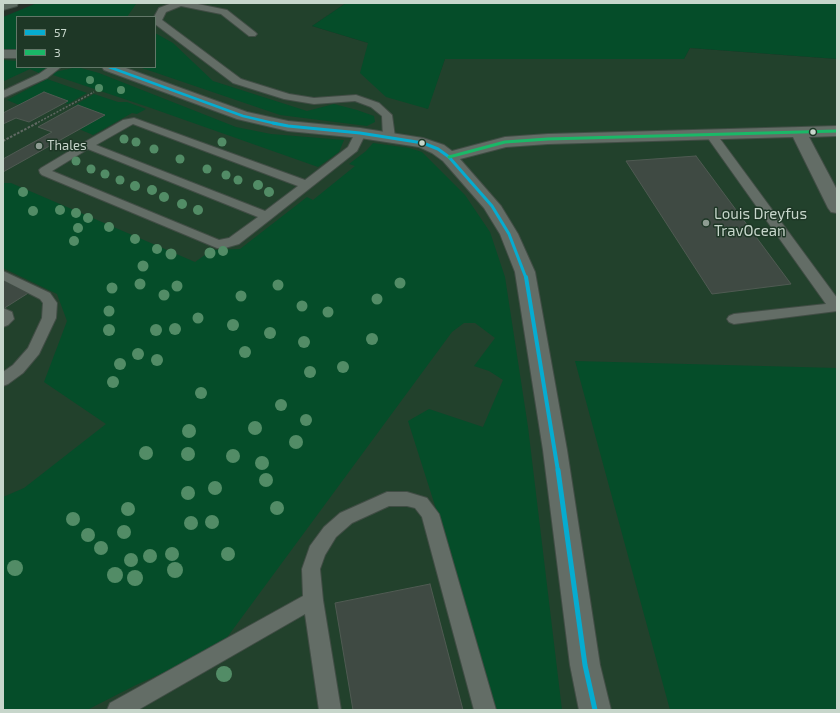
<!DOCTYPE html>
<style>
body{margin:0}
#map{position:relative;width:840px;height:713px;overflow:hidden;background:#243128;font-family:"Exo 2",sans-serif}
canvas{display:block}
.frame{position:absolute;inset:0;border:4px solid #c7d6cb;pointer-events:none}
.legend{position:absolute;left:16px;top:16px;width:140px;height:52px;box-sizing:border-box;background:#1e3726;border:1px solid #627768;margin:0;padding:5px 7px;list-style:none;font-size:12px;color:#c7d6cb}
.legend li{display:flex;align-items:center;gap:8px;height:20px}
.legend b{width:20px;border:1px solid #627768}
</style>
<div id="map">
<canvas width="840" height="713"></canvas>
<div class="frame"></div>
<ul class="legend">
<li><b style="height:5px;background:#06acd0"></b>57</li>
<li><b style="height:5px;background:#1ab867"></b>3</li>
</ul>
</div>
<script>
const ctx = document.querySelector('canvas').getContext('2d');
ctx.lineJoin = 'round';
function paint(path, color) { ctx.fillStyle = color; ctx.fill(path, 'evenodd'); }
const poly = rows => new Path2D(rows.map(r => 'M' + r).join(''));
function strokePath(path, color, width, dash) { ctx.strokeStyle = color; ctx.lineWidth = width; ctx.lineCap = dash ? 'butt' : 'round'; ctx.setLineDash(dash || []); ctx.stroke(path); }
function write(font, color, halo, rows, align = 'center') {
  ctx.font = font + ' "Exo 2",sans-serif'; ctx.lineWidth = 3; ctx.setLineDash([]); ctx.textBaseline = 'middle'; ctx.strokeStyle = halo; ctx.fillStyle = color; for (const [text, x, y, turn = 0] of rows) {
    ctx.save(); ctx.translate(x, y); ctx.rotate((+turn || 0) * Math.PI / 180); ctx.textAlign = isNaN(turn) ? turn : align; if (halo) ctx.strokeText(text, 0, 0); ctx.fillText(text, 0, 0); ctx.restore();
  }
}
const built = poly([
 [98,3,346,3,312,26,368,43,427,109,445,59,684,59,690,48,837,59,837,710,3,710,3,38,17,35,17,67,155,67,155,17,80,17]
]);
const green = poly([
 [37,3,129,3,136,4,127,17,17,17,17,50,3,49,3,17],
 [346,3,837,3,837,59,690,48,684,59,445,59,428,109,386,97,360,73,368,43,312,26],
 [155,33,173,43,213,81,307,111,334,104,357,110,374,116,375,122,367,126,280,115,139,67,155,67],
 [3,60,17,61,17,67,48,67,39,73,30,69,4,81],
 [77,67,99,73,236,127,271,134,344,140,339,152,318,167,148,107,53,75,55,72],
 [47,79,87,93,68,104,65,103,67,101,44,92,19,105,7,100],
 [94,94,118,102,127,102,146,109,137,114,132,113,93,135,79,129,105,115,78,105,73,106],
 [373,143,409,148,422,152,465,195,490,232,505,277,528,427,562,710,495,710,489,697,452,559,408,421,429,409,483,427,503,380,489,371,474,366,495,338,475,323,464,323,452,332,220,647,136,685,87,710,3,710,3,497,24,488,106,424,44,382,67,321,57,294,3,268,3,183,11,183,195,262,212,250,240,249,307,197,313,200,355,166,349,164,366,151],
 [575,361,837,368,837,710,670,710]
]);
const building = poly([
 [44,92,68,101,29,122,16,118,3,124,3,113,44,92],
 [78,105,105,115,3,172,3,159,52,132,38,127,78,105],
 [696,156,791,284,712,294,626,161,696,156],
 [3,276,33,290,3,309,3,276],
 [430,584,463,710,353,710,335,603,430,584]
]);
const pathFar1 = poly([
 [35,124,94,92]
]);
const path = poly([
 [3,141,37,123]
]);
const lane = poly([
 [172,3,193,3,227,10,255,32,257,34,255,36,249,36,221,14,181,6,166,12,162,20,241,79,289,94,314,98,356,95,379,103,392,115,395,137,393,139,385,139,383,137,382,116,371,107,355,101,314,104,284,99,233,83,155,24,154,17,159,8,172,3],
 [49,67,61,67,47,78,3,98,3,91,39,74,49,67],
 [134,118,305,180,348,147,356,131,360,130,366,133,357,151,271,219,239,244,225,248,217,248,42,175,40,173,39,170,41,168,83,143,123,120,134,118],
 [133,124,298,186,265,211,96,145,133,124],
 [88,149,258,217,229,238,219,240,52,171,88,149],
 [711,131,715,132,837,298,837,311,734,324,729,322,727,319,729,316,734,314,826,304,705,134,711,131],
 [3,271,50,293,57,303,56,318,39,354,23,373,8,384,3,386,3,372,13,365,28,348,42,318,43,303,40,299,3,280,3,271],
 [3,308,12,312,14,319,8,325,3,327,3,308],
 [387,492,407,492,427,498,439,514,496,710,474,710,422,517,415,508,407,506,389,506,352,523,336,537,325,555,320,569,323,600,341,710,319,710,305,614,138,710,107,710,110,703,303,596,302,569,310,546,324,527,340,513,387,492]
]);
const street = poly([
 [3,50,17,50,17,58,3,58,3,50],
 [102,67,123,67,247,112,288,121,360,128,423,138,444,145,452,151,505,137,548,134,837,126,837,136,809,137,837,190,837,213,831,212,828,208,793,137,548,144,506,147,460,159,501,206,518,234,535,272,567,450,600,665,611,710,579,710,570,665,543,450,515,272,500,234,484,208,443,161,432,153,419,147,360,138,288,131,237,119,104,70,102,67]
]);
const highway = poly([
 [3,3,18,3,17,6,3,10,3,3]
]);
const bus1Far3 = poly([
 [109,67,243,116,277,124]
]);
const bus1Far2 = poly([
 [273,123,288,126,360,133,423,143,438,149,449,157,492,206,509,234,526,278]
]);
const bus1Far1 = poly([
 [526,277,558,471]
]);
const bus1 = poly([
 [558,470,585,665,595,710]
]);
const bus2 = poly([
 [449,157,505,142,548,139,837,131]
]);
const trees = [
 [90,80,4],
 [99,88,4],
 [121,90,4],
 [124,139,4.5],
 [136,142,4.5],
 [222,142,4.5],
 [154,149,4.5],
 [180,159,4.5],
 [76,161,4.5],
 [91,169,4.5],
 [207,169,4.5],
 [105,174,4.5],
 [226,175,4.5],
 [120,180,4.5],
 [238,180,4.5],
 [258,185,5],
 [135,186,5],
 [152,190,5],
 [23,192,5],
 [269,192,5],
 [164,197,5],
 [182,204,5],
 [60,210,5],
 [198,210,5],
 [33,211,5],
 [76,213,5],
 [88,218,5],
 [109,227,5],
 [78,228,5],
 [135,239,5],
 [74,241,5],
 [157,249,5],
 [223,251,5],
 [210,253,5.5],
 [171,254,5.5],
 [143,266,5.5],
 [400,283,5.5],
 [140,284,5.5],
 [278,285,5.5],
 [177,286,5.5],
 [112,288,5.5],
 [164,295,5.5],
 [241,296,5.5],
 [377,299,5.5],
 [302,306,5.5],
 [109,311,5.5],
 [328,312,5.5],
 [198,318,5.5],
 [233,325,6],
 [175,329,6],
 [109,330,6],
 [156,330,6],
 [270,333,6],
 [372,339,6],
 [304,342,6],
 [245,352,6],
 [138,354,6],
 [157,360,6],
 [120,364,6],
 [343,367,6],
 [310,372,6],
 [113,382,6],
 [201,393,6],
 [281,405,6],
 [306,420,6],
 [255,428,7],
 [189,431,7],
 [296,442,7],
 [146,453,7],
 [188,454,7],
 [233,456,7],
 [262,463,7],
 [266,480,7],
 [215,488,7],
 [188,493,7],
 [277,508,7],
 [128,509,7],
 [73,519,7],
 [212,522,7],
 [191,523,7],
 [124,532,7],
 [88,535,7],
 [101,548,7],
 [172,554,7],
 [228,554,7],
 [150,556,7],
 [131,560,7],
 [15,568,8],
 [175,570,8],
 [115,575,8],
 [135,578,8],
 [224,674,8]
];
const markers = [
 [813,132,3.5,"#c7d6cb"],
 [422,143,3.5,"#c7d6cb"],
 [39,146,4,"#8e9c92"],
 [706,223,4,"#8e9c92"]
];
const farPoinames = [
 ["Thales",47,146]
];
const poiNames = [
 ["Louis Dreyfus",714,214],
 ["TravOcean",714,231]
];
paint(built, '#22412c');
paint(green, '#054d29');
paint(building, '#3f4a43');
strokePath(building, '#4f5a52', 1);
strokePath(lane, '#414d45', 2);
strokePath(street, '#414d45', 2);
strokePath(highway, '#414d45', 2);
strokePath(pathFar1, '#606963', 1.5, [2, 1.5]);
strokePath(path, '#606963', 2, [2.5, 1.5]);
paint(lane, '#636d66');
paint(street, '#636d66');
paint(highway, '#5b6a60');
strokePath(bus1Far3, '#06acd0', 2.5);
strokePath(bus1Far2, '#06acd0', 3);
strokePath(bus1Far1, '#06acd0', 4);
strokePath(bus1, '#06acd0', 5);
strokePath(bus2, '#1ab867', 3);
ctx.fillStyle = '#528c66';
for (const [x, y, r] of trees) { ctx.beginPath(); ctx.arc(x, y, r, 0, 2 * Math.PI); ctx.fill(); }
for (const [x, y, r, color] of markers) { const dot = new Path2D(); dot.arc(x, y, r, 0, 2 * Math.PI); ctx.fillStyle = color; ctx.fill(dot); strokePath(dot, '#1e3726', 1.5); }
write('13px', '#c7d6cb', '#1e3726', farPoinames, 'left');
write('15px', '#c7d6cb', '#1e3726', poiNames, 'left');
</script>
